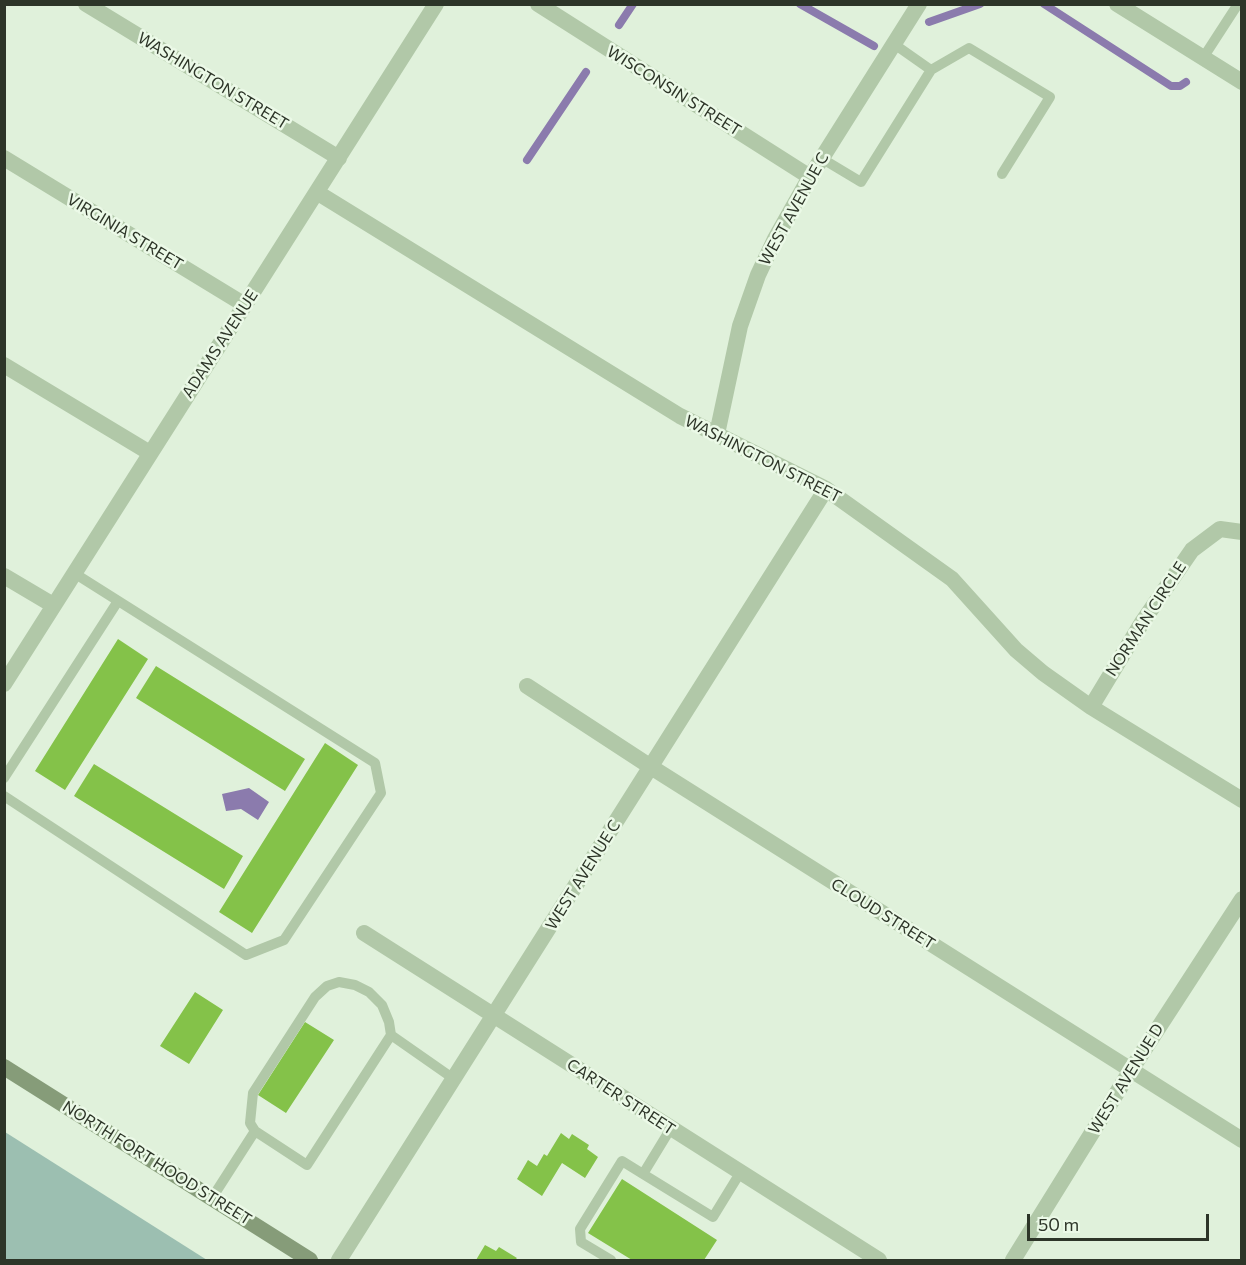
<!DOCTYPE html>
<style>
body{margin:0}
#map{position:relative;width:1246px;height:1265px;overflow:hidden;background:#e0f1db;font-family:Commissioner,sans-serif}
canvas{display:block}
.frame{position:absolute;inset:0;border:6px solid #2d3528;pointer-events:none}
.scale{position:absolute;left:1027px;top:1214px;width:182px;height:27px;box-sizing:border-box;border:3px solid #2d3528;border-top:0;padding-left:8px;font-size:18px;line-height:21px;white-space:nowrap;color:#2d3528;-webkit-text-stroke:4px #ebf9e7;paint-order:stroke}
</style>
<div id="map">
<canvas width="1246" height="1265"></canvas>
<div class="frame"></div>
<div class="scale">50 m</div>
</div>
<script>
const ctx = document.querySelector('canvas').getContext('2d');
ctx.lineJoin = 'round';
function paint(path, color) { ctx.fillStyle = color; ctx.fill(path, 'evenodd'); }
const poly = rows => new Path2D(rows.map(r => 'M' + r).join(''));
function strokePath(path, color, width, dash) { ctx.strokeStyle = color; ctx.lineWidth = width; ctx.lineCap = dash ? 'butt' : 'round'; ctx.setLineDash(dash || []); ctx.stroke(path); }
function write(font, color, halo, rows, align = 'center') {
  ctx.font = font + ' Commissioner,sans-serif'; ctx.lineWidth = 5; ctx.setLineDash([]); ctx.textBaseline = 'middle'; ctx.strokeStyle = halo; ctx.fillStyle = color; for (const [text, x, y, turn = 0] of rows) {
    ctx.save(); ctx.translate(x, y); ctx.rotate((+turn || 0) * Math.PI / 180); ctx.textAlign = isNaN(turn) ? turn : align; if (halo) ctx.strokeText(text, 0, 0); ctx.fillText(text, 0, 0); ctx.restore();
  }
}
const green = poly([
 [4,1132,5,1132,207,1260,5,1260]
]);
const water = poly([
 [249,788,269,802,258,820,241,809,226,811,222,794]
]);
const stream = poly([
 [800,4,874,46],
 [1044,4,1171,86,1180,86,1186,82],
 [929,22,980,4],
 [619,25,633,4],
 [527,160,586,72]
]);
const building = poly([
 [118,639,148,659,65,790,35,771],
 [156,666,305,759,285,791,136,698],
 [325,743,358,765,252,933,219,912],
 [94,764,243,856,224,889,74,796],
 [195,992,223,1010,189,1064,160,1046],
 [305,1022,334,1040,286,1113,258,1095],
 [561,1133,569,1139,572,1134,589,1145,587,1149,598,1157,585,1178,562,1163,542,1196,517,1179,528,1160,537,1166,544,1154,547,1156],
 [622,1179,717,1240,704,1260,632,1260,588,1233],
 [485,1245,496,1251,499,1247,517,1258,515,1260,476,1260]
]);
const service = poly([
 [1203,58,1238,4],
 [931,70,969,48,1050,97,1002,174],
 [821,158,861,182,931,70,894,44],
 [4,778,118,601],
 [4,796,246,955,284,940,381,793,375,763,74,573],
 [671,1128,643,1174,713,1217,740,1173],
 [255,1131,250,1123,253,1093,315,997,327,986,339,982,355,985,369,992,382,1005,389,1022,391,1035],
 [212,1198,255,1131,307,1165,391,1035,454,1079],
 [611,1260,581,1242,580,1229,622,1161,643,1174]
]);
const minor = poly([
 [86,4,339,158],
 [538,4,810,177],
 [4,158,245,305],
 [318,193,680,416,826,489,952,579,1016,650,1043,673,1091,707,1242,800],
 [4,365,150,453],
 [717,434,740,326,758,275,775,239,810,177,919,4],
 [4,576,53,605],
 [4,684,436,4],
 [527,686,651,767,1242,1140],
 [1091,707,1143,621,1192,550,1220,529,1242,532],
 [364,933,879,1260],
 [339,1260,826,489],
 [1013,1260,1131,1070,1242,899]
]);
const tertiary = poly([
 [1117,4,1242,82]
]);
const secondary = poly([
 [4,1067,310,1260]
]);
const streetNames = [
 ["WASHINGTON STREET",213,81,31],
 ["WISCONSIN STREET",674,91,32],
 ["WEST AVENUE C",794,209,-61],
 ["VIRGINIA STREET",125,232,31],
 ["ADAMS AVENUE",220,344,-57],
 ["WASHINGTON STREET",763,459,27],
 ["NORMAN CIRCLE",1146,619,-57],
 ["WEST AVENUE C",583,875,-58],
 ["CLOUD STREET",883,914,32],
 ["WEST AVENUE D",1126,1079,-58],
 ["CARTER STREET",621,1097,33],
 ["NORTH FORT HOOD STREET",157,1163,32]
];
paint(green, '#9cbfb1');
paint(water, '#8b7bad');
strokePath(stream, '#8b7bad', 8);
paint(building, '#84c249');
strokePath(service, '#b1c8a8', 10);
strokePath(minor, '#b1c8a8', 16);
strokePath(tertiary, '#b1c8a8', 16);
strokePath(secondary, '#869c79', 16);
write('16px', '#2d3528', '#ebf9e7', streetNames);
</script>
